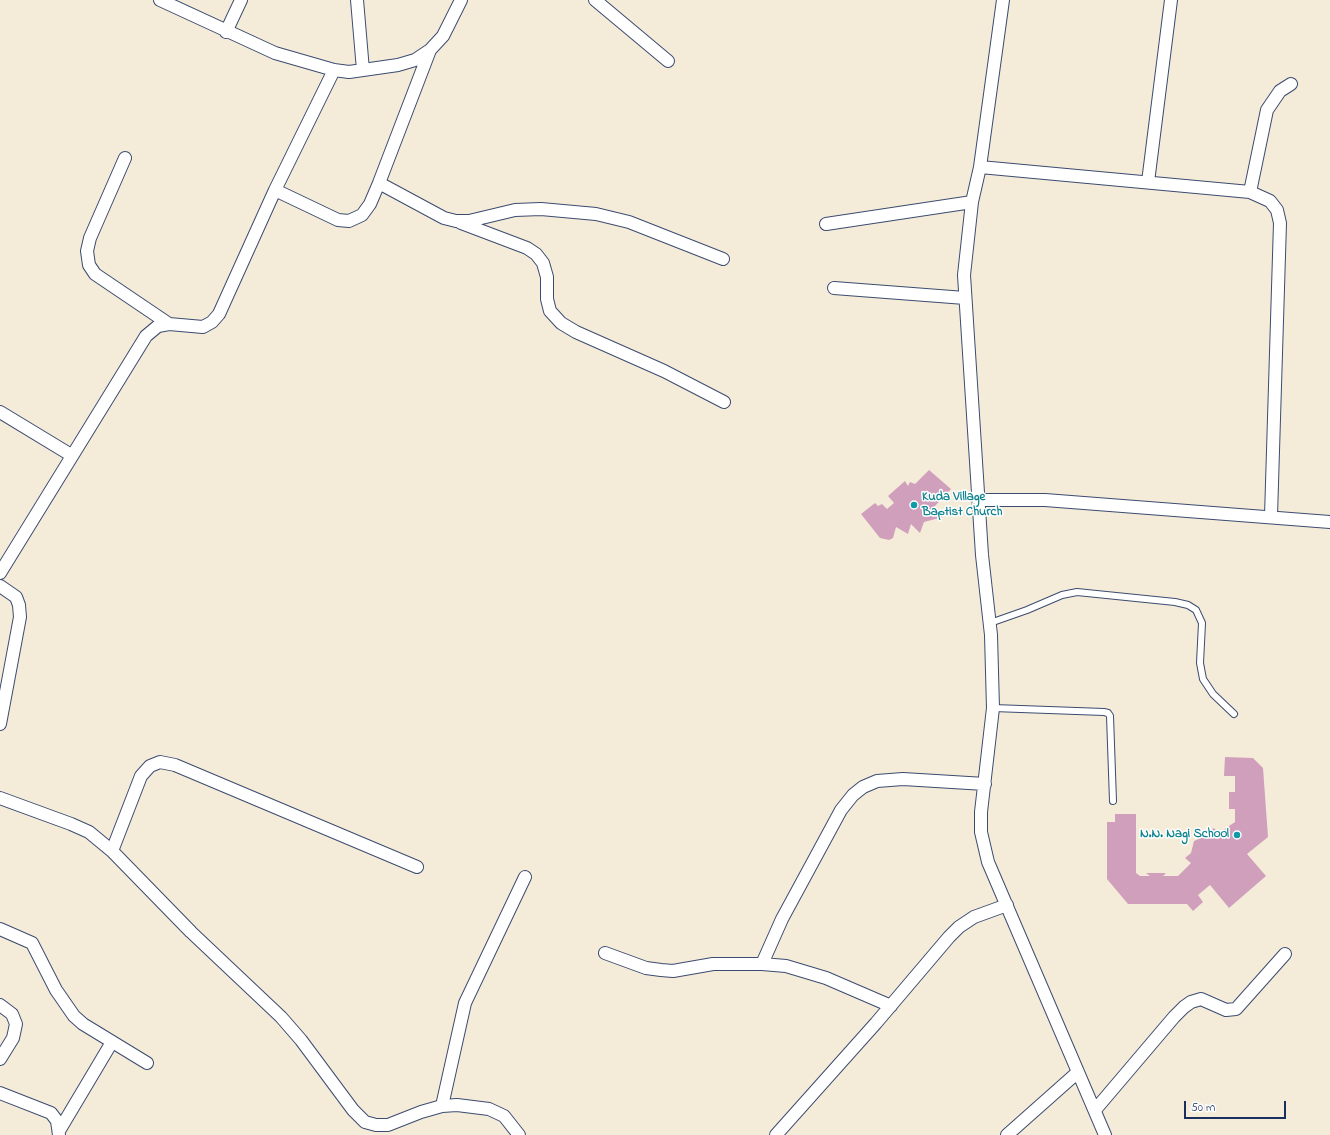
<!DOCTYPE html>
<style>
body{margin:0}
#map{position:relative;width:1330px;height:1135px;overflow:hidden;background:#f4ecd8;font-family:"Indie Flower",sans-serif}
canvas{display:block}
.scale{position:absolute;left:1184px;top:1101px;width:102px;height:18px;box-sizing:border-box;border:2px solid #1b2f5e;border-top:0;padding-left:5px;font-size:12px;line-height:14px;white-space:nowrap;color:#1b2f5e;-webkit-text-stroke:3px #fff;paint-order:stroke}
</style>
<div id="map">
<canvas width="1330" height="1135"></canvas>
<div class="scale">50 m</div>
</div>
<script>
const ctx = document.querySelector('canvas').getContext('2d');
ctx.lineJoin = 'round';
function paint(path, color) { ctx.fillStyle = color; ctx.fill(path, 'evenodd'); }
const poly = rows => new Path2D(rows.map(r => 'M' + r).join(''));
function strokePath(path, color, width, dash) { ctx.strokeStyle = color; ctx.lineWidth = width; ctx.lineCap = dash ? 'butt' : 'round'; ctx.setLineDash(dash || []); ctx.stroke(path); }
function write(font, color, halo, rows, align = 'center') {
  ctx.font = font + ' "Indie Flower",sans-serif'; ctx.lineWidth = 3; ctx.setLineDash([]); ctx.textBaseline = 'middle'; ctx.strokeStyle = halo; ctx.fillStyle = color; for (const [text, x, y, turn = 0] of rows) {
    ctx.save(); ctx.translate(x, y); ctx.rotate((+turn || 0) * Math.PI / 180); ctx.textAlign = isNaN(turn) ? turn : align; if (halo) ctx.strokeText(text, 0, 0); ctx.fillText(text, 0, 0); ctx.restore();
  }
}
const building = poly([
 [929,470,951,489,934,507,943,517,924,522,920,533,911,524,908,534,896,527,893,538,889,540,880,538,861,514,875,503,878,506,882,504,887,509,894,503,888,496,905,481,908,486,910,482,915,484],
 [1225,757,1253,758,1263,768,1268,837,1247,854,1266,876,1229,908,1210,885,1198,895,1203,902,1193,911,1187,904,1128,904,1107,879,1107,822,1115,822,1115,814,1136,814,1136,873,1140,876,1150,876,1146,873,1166,873,1163,876,1178,876,1191,863,1185,858,1191,853,1194,841,1210,834,1213,828,1220,832,1235,822,1235,809,1229,809,1229,792,1235,792,1235,776,1224,776]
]);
const lane = poly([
 [990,623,1027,610,1062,595,1077,592,1175,602,1188,605,1196,610,1202,623,1200,663,1203,679,1213,694,1234,714],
 [993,708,1104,712,1108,713,1110,716,1113,801]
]);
const street = poly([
 [160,0,275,53,334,70,349,72,398,65,415,60,430,50,443,36,461,0],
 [357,0,363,70],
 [595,0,668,61],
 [1003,0,980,167,972,202,964,275,982,555,991,635,993,708,981,812,981,832,988,862,1105,1135],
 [226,32,241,0],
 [125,158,90,238,87,251,89,265,95,274,169,324],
 [980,167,1250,192,1270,201,1277,210,1280,223,1271,516],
 [1148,182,1171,0],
 [379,183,444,218,456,221,469,221,515,210,541,209,596,214,629,222,723,259],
 [275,190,338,220,349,221,362,215,370,204,379,183,430,50],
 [1250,192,1267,110,1280,91,1291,84],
 [461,223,527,248,536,254,543,263,547,277,547,299,550,311,561,323,576,332,664,371,724,402],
 [826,224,972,202],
 [834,288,965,298],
 [0,412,71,455],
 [979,500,1045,500,1330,522],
 [0,573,146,336,158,326,169,324,203,327,212,322,219,314,275,190,334,70],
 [0,586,16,597,19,605,20,617,0,724],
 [0,798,71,824,89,832,112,851,191,932,281,1017,301,1040,353,1110,365,1122,376,1125,388,1125,421,1112,442,1106,457,1105,489,1109,504,1116,519,1135],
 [112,851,141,776,150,766,160,762,175,765,417,867],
 [0,929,32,943,56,990,74,1016,83,1024,147,1063],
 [605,953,646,968,661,970,673,971,713,964,762,964,786,966,826,978,891,1006],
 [762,964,782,919,841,810,853,795,863,787,877,781,903,779,985,784],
 [0,1005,12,1014,16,1024,13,1038,0,1059],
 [0,1093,51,1113,57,1121,59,1135],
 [442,1106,465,1003,525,877],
 [1095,1110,1174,1017,1184,1007,1191,1002,1201,999,1226,1010,1236,1009,1285,954],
 [59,1131,112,1042],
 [776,1135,876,1023,949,937,959,927,974,917,1007,905],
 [1007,1135,1078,1072]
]);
const markers = [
 [914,505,4,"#0f9aa8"],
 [1237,835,4,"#0f9aa8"]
];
const cultureNames = [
 ["Kuda Village",922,498],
 ["Baptist Church",922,513],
 ["N.N. Nagi School",1229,835,"right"]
];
paint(building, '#cf9fbc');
strokePath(lane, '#3c4b70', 8);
strokePath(street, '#3c4b70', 14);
strokePath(lane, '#fff', 6);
strokePath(street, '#fff', 12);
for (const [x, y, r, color] of markers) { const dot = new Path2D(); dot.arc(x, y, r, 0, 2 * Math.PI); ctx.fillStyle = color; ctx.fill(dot); strokePath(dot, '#fff', 1.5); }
write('bold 13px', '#0d838f', '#fff', cultureNames, 'left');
</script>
